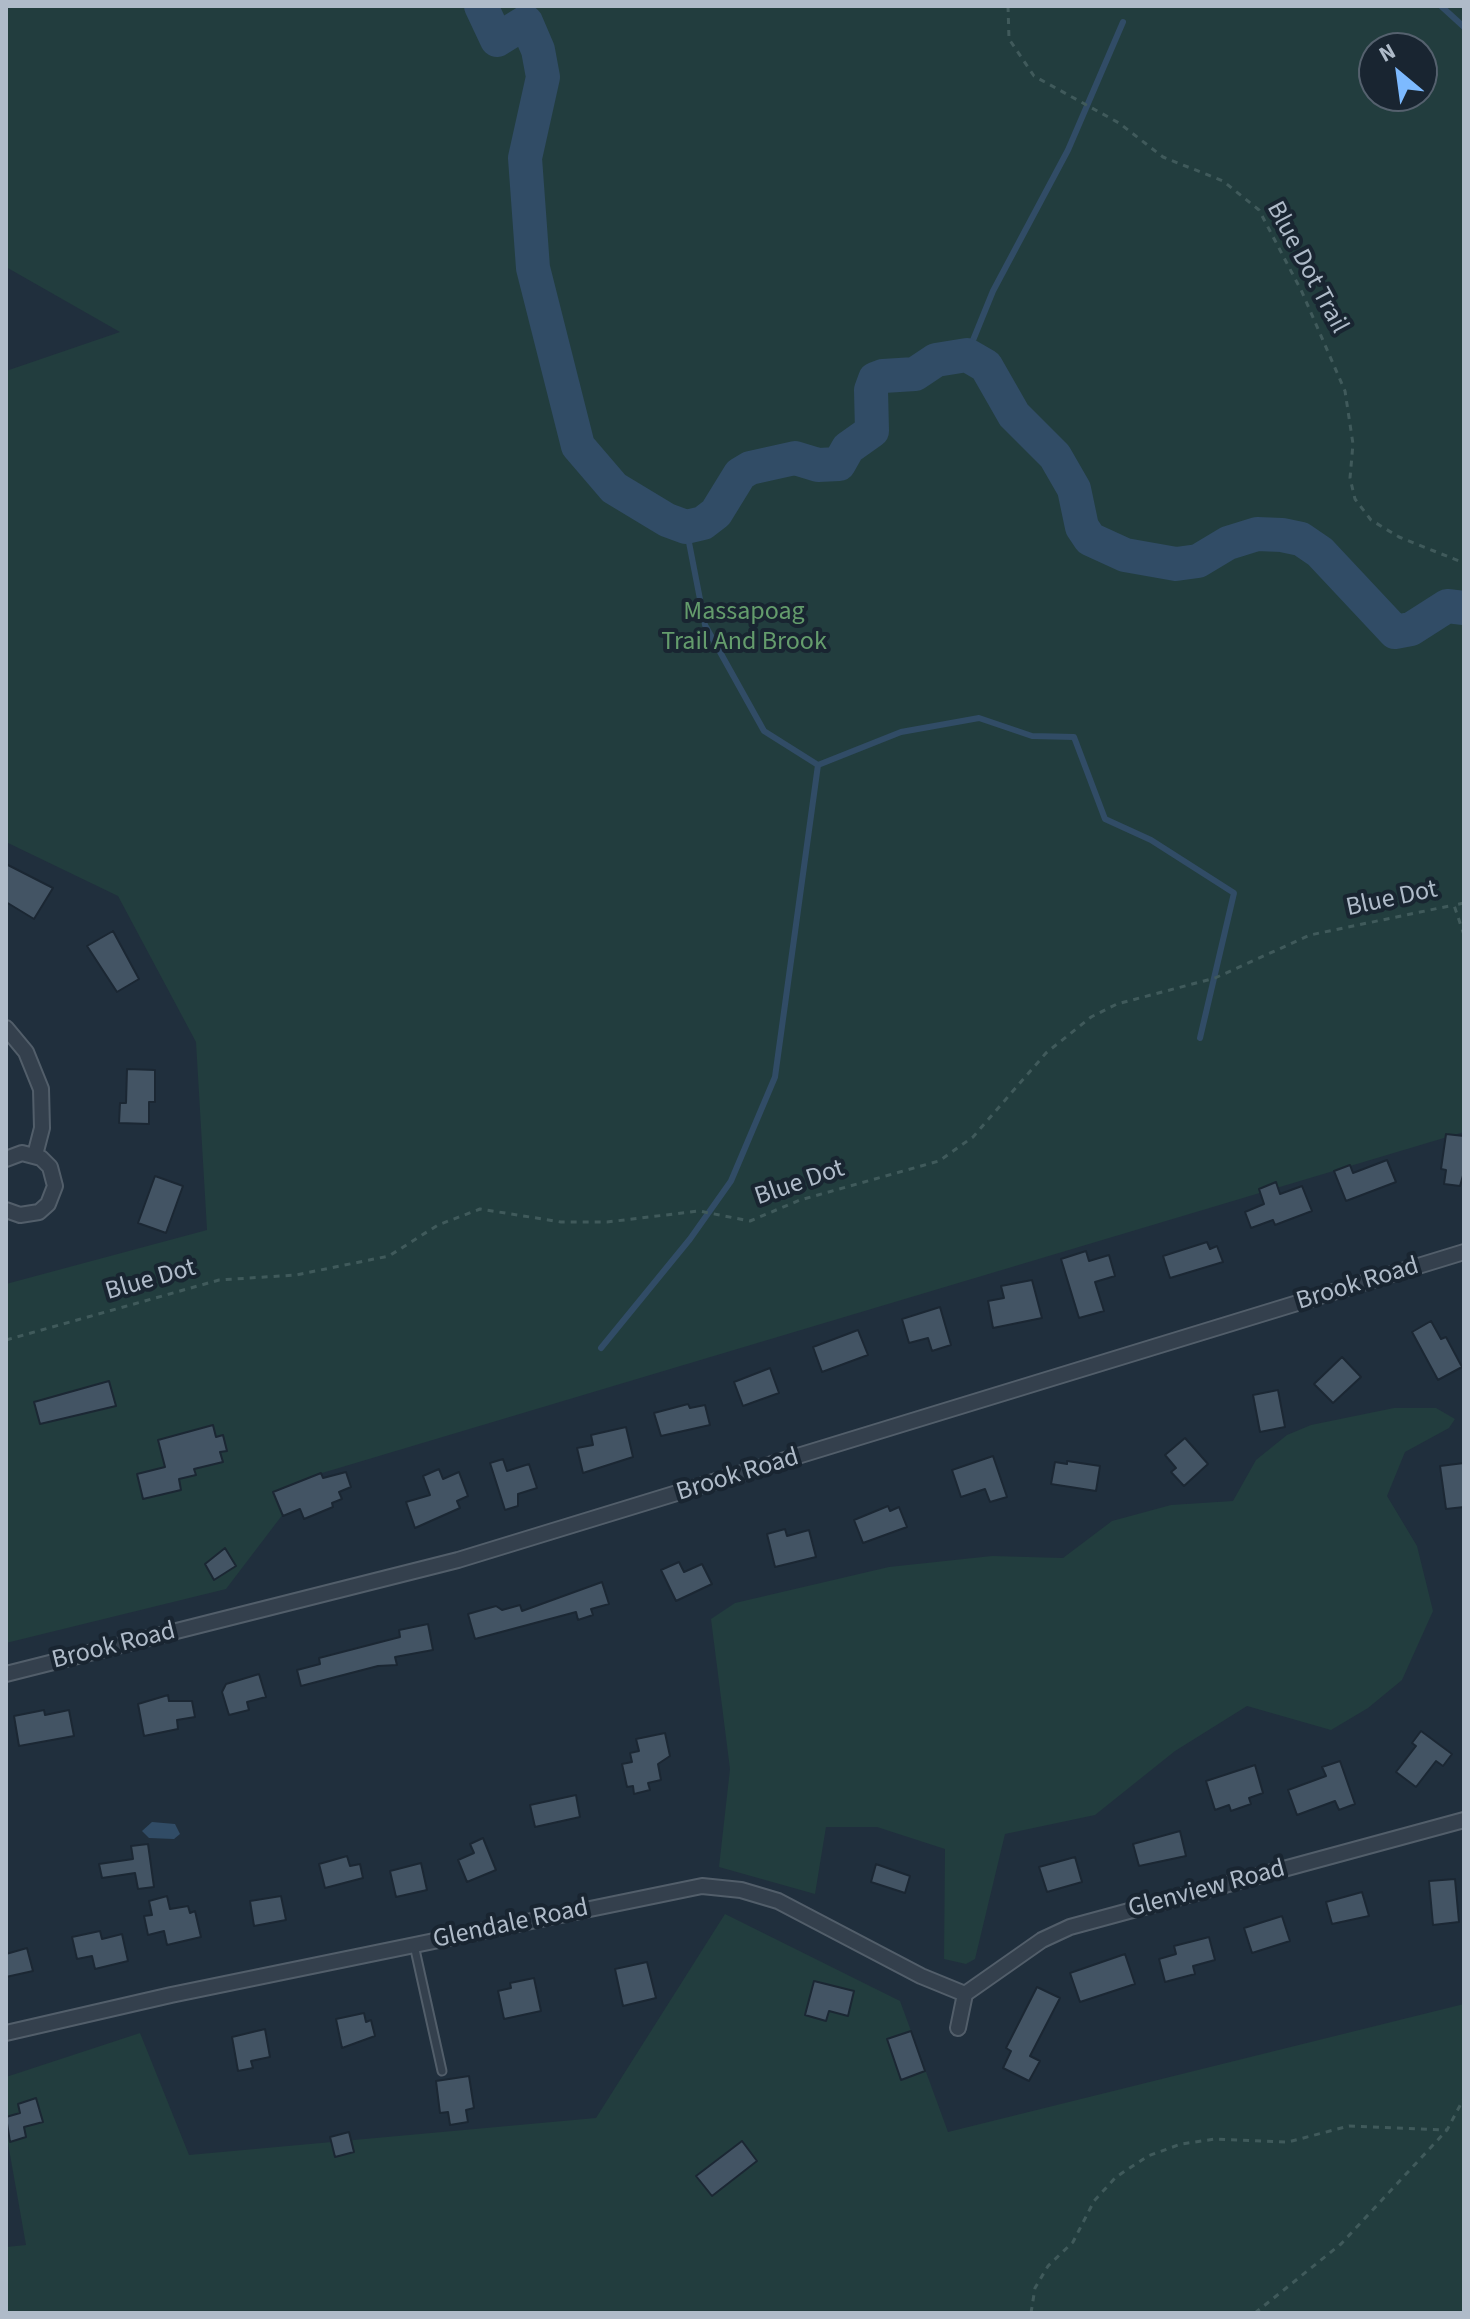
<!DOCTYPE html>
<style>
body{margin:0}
#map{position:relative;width:1470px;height:2319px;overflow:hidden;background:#202f3d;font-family:"Source Sans 3",sans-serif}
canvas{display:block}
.frame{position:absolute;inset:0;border:8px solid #afbbc9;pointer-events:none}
.north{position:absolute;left:1358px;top:32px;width:80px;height:80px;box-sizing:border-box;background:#192531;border:2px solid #55616e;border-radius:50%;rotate:331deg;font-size:22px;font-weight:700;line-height:32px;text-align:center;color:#afbbc9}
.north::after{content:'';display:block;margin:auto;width:28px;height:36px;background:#7dbaff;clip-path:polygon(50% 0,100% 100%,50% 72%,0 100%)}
</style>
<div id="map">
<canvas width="1470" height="2319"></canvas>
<div class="frame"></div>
<div class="north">N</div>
</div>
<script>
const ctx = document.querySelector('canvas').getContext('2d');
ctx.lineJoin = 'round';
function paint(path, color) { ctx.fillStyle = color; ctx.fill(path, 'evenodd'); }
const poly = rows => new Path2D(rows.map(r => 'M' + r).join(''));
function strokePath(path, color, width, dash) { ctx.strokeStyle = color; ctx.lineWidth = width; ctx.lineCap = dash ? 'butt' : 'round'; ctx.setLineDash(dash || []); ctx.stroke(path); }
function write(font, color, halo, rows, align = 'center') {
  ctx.font = font + ' "Source Sans 3",sans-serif'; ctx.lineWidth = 8; ctx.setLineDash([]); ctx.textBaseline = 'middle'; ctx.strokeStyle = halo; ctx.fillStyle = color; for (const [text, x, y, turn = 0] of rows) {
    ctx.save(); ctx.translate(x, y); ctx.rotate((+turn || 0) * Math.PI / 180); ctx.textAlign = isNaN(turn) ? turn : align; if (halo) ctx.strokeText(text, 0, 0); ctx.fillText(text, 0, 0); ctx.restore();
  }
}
const green = poly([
 [6,6,1464,6,1464,1132,312,1476,226,1589,6,1643,6,1284,207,1230,196,1042,118,896,6,842,6,371,120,332,6,267],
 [1374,48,1422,48,1422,96,1374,96],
 [1394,1408,1436,1408,1455,1419,1449,1428,1405,1452,1387,1496,1417,1546,1433,1611,1402,1680,1368,1708,1331,1730,1247,1706,1175,1751,1095,1815,1005,1834,975,1959,966,1964,944,1959,945,1849,877,1827,826,1827,815,1894,719,1867,730,1769,711,1619,735,1603,889,1567,992,1556,1063,1558,1112,1521,1171,1505,1233,1501,1256,1460,1287,1435,1311,1425],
 [725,1914,900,2001,948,2132,1464,2004,1464,2313,6,2313,6,2247,26,2245,6,2132,6,2077,140,2033,189,2155,596,2118]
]);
const water = poly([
 [152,1822,175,1824,180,1834,174,1839,149,1838,142,1831]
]);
const stream = poly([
 [1441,6,1464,27],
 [967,355,993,291,1068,150,1123,22],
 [818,765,901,732,979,718,1032,736,1074,737,1105,819,1151,840,1234,893,1200,1038],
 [601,1348,690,1239,731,1181,775,1077,818,765,764,731,705,625,686,527]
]);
const river = poly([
 [481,6,497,40,526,22,538,50,543,77,525,158,533,268,578,446,614,488,667,520,686,527,703,523,716,513,740,474,750,468,795,458,818,465,839,464,848,448,872,431,871,390,875,379,883,376,915,374,936,360,967,355,986,366,1014,415,1055,456,1074,489,1082,527,1090,539,1125,555,1176,564,1198,561,1228,543,1257,534,1282,535,1301,539,1320,552,1395,632,1411,629,1447,606,1464,608]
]);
const building = poly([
 [6,864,53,888,34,919,6,902,6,864],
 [113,931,139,979,117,992,87,946,113,931],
 [127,1069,155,1070,155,1102,149,1102,149,1124,119,1123,120,1103,126,1103,127,1069],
 [1446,1134,1464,1136,1464,1172,1460,1186,1444,1184,1446,1170,1441,1169,1446,1134],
 [1387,1160,1396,1182,1346,1201,1334,1171,1350,1165,1353,1173,1387,1160],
 [155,1176,183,1186,166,1233,138,1223,155,1176],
 [1276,1182,1280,1194,1302,1186,1312,1211,1275,1225,1273,1220,1251,1228,1245,1212,1264,1204,1259,1189,1276,1182],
 [1207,1242,1210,1249,1217,1246,1223,1262,1170,1278,1163,1256,1207,1242],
 [1086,1251,1089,1261,1109,1255,1115,1276,1095,1282,1104,1311,1079,1318,1061,1259,1086,1251],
 [1032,1280,1042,1318,993,1328,988,1301,1004,1298,1001,1286,1032,1280],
 [940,1307,951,1345,932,1351,928,1338,909,1343,902,1319,940,1307],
 [1431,1321,1441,1339,1446,1337,1462,1367,1438,1380,1412,1332,1431,1321],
 [858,1330,868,1355,822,1372,813,1347,858,1330],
 [1342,1357,1361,1377,1333,1403,1314,1384,1342,1357],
 [770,1368,779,1393,743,1406,734,1382,770,1368],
 [109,1381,116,1406,40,1424,34,1402,109,1381],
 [1278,1390,1285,1427,1260,1432,1253,1395,1278,1390],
 [688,1404,690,1408,705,1405,710,1425,661,1436,654,1413,688,1404],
 [213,1425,216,1437,223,1435,227,1451,220,1452,223,1462,194,1469,196,1475,179,1479,181,1490,143,1499,137,1474,165,1467,158,1440,213,1425],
 [626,1427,633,1457,583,1473,577,1448,593,1445,591,1435,626,1427],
 [1185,1438,1208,1464,1184,1486,1171,1472,1176,1468,1165,1455,1185,1438],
 [993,1456,1007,1497,990,1502,985,1489,961,1497,952,1470,993,1456],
 [503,1459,507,1471,529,1464,537,1488,518,1494,518,1506,505,1510,490,1463,503,1459],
 [1067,1461,1100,1466,1096,1491,1051,1484,1055,1462,1067,1464,1067,1461],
 [1464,1463,1464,1507,1446,1509,1440,1466,1464,1463],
 [439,1469,443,1479,459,1472,468,1496,457,1501,460,1508,415,1528,406,1502,430,1495,423,1476,439,1469],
 [346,1472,351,1487,339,1492,342,1499,332,1503,333,1507,304,1519,300,1509,283,1516,273,1492,321,1473,323,1478,346,1472],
 [888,1506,890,1511,899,1507,907,1527,863,1543,854,1520,888,1506],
 [785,1529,787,1536,809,1530,816,1557,775,1567,767,1534,785,1529],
 [225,1548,236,1566,214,1580,205,1564,225,1548],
 [679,1562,684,1572,702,1564,712,1584,676,1601,661,1570,679,1562],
 [602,1582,609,1604,591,1609,593,1615,578,1620,576,1612,475,1639,468,1614,496,1606,502,1610,520,1605,522,1611,602,1582],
 [428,1624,433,1650,395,1657,397,1665,378,1666,301,1686,297,1670,320,1664,319,1658,400,1637,399,1630,428,1624],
 [259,1674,266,1697,247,1702,249,1710,229,1715,222,1692,226,1684,259,1674],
 [168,1695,169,1701,192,1701,195,1717,177,1720,178,1729,144,1736,138,1704,168,1695],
 [44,1710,45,1715,69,1710,74,1736,19,1746,14,1716,44,1710],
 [1421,1731,1452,1754,1443,1766,1436,1761,1416,1787,1396,1772,1416,1746,1412,1743,1421,1731],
 [665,1733,670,1756,658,1764,661,1780,648,1783,650,1790,634,1794,633,1786,627,1787,622,1764,632,1762,630,1753,639,1751,636,1739,665,1733],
 [1340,1761,1355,1804,1339,1810,1335,1801,1297,1815,1288,1790,1326,1776,1322,1767,1340,1761],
 [1255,1765,1263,1793,1249,1798,1251,1804,1231,1811,1229,1805,1215,1810,1206,1781,1255,1765],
 [576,1795,580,1817,535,1827,530,1805,576,1795],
 [1180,1831,1186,1856,1139,1866,1133,1844,1180,1831],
 [483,1838,496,1870,467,1882,458,1860,474,1853,470,1844,483,1838],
 [148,1844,154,1887,138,1889,135,1873,102,1878,99,1864,133,1859,131,1846,148,1844],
 [347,1856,350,1866,360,1864,363,1878,325,1888,319,1864,347,1856],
 [1075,1857,1082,1882,1047,1892,1039,1867,1075,1857],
 [421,1863,427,1890,396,1897,390,1871,421,1863],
 [876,1864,910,1876,905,1893,871,1882,876,1864],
 [1455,1879,1459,1922,1433,1925,1429,1881,1455,1879],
 [1362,1892,1369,1916,1332,1924,1326,1902,1362,1892],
 [167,1896,170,1909,188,1906,190,1913,195,1911,201,1937,167,1945,164,1931,148,1935,144,1916,152,1915,149,1901,167,1896],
 [281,1896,286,1920,254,1926,250,1901,281,1896],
 [1282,1916,1290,1941,1252,1953,1244,1928,1282,1916],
 [100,1931,102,1939,122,1934,128,1961,95,1969,92,1956,77,1959,72,1937,100,1931],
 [1209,1937,1215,1960,1193,1966,1195,1974,1165,1982,1159,1959,1176,1954,1174,1946,1209,1937],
 [27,1948,33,1971,6,1977,6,1954,27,1948],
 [1125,1954,1135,1984,1080,2002,1070,1973,1125,1954],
 [647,1962,656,1998,623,2006,615,1969,647,1962],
 [534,1978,541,2011,504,2019,498,1991,511,1988,510,1983,534,1978],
 [814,1981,854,1991,848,2016,829,2011,826,2021,805,2015,814,1981],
 [1037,1987,1060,1998,1030,2056,1040,2061,1029,2081,1003,2068,1011,2051,1006,2048,1037,1987],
 [364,2013,366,2022,371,2020,375,2036,342,2048,336,2019,364,2013],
 [265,2029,270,2057,251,2061,253,2068,238,2071,232,2037,265,2029],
 [911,2031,925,2071,901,2080,887,2039,911,2031],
 [469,2076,474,2108,466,2110,468,2122,450,2125,448,2112,440,2113,436,2081,469,2076],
 [36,2098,43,2122,24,2127,26,2137,10,2142,6,2117,20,2113,18,2104,36,2098],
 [349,2132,354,2152,335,2157,330,2137,349,2132],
 [742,2141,757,2161,712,2196,696,2176,742,2141]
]);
const path = poly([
 [1008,6,1009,39,1034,76,1119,123,1163,157,1223,181,1259,210,1302,292,1345,391,1353,444,1350,478,1355,499,1371,520,1399,537,1464,563],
 [1464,903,1454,905,1464,935],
 [6,1340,219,1280,296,1275,389,1256,438,1225,480,1209,561,1222,607,1222,699,1211,750,1221,800,1200,939,1161,973,1137,1046,1053,1091,1017,1117,1004,1215,978,1310,935,1454,905],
 [1031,2313,1035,2288,1048,2266,1073,2242,1094,2201,1116,2177,1148,2156,1181,2144,1215,2139,1288,2142,1349,2126,1447,2130],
 [1255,2313,1341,2244,1447,2130,1464,2098]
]);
const lane = poly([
 [414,1945,442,2071]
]);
const street = poly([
 [6,1028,26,1052,41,1089,42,1128,35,1155],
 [6,1159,22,1153,41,1158,50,1167,55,1186,48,1204,39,1212,20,1215,6,1210],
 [6,1674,458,1560,1464,1252],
 [965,1994,1042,1940,1070,1927,1464,1820],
 [6,2033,171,1995,702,1886,741,1890,778,1901,921,1976,965,1994,958,2028]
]);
const streetNames = [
 ["Blue Dot Trail",1306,268,62],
 ["Blue Dot",1392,900,-12],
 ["Blue Dot",800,1184,-19],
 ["Blue Dot",151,1281,-16],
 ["Brook Road",1358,1285,-17],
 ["Brook Road",738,1476,-17],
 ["Brook Road",114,1647,-14],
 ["Glenview Road",1207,1890,-15],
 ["Glendale Road",511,1925,-12]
];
const parkNames = [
 ["Massapoag",744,613],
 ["Trail And Brook",744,643]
];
paint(green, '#223d3e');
paint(water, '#314c66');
strokePath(stream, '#314c66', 6);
strokePath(river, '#314c66', 34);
paint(building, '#435464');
strokePath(building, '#1b2733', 2);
strokePath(lane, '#525e6a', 11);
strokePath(street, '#525e6a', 18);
strokePath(path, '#405a5b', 3, [6, 6]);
strokePath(lane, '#34404d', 7);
strokePath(street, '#34404d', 14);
write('26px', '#afbbc9', '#192531', streetNames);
write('26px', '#649c6c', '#192531', parkNames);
</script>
